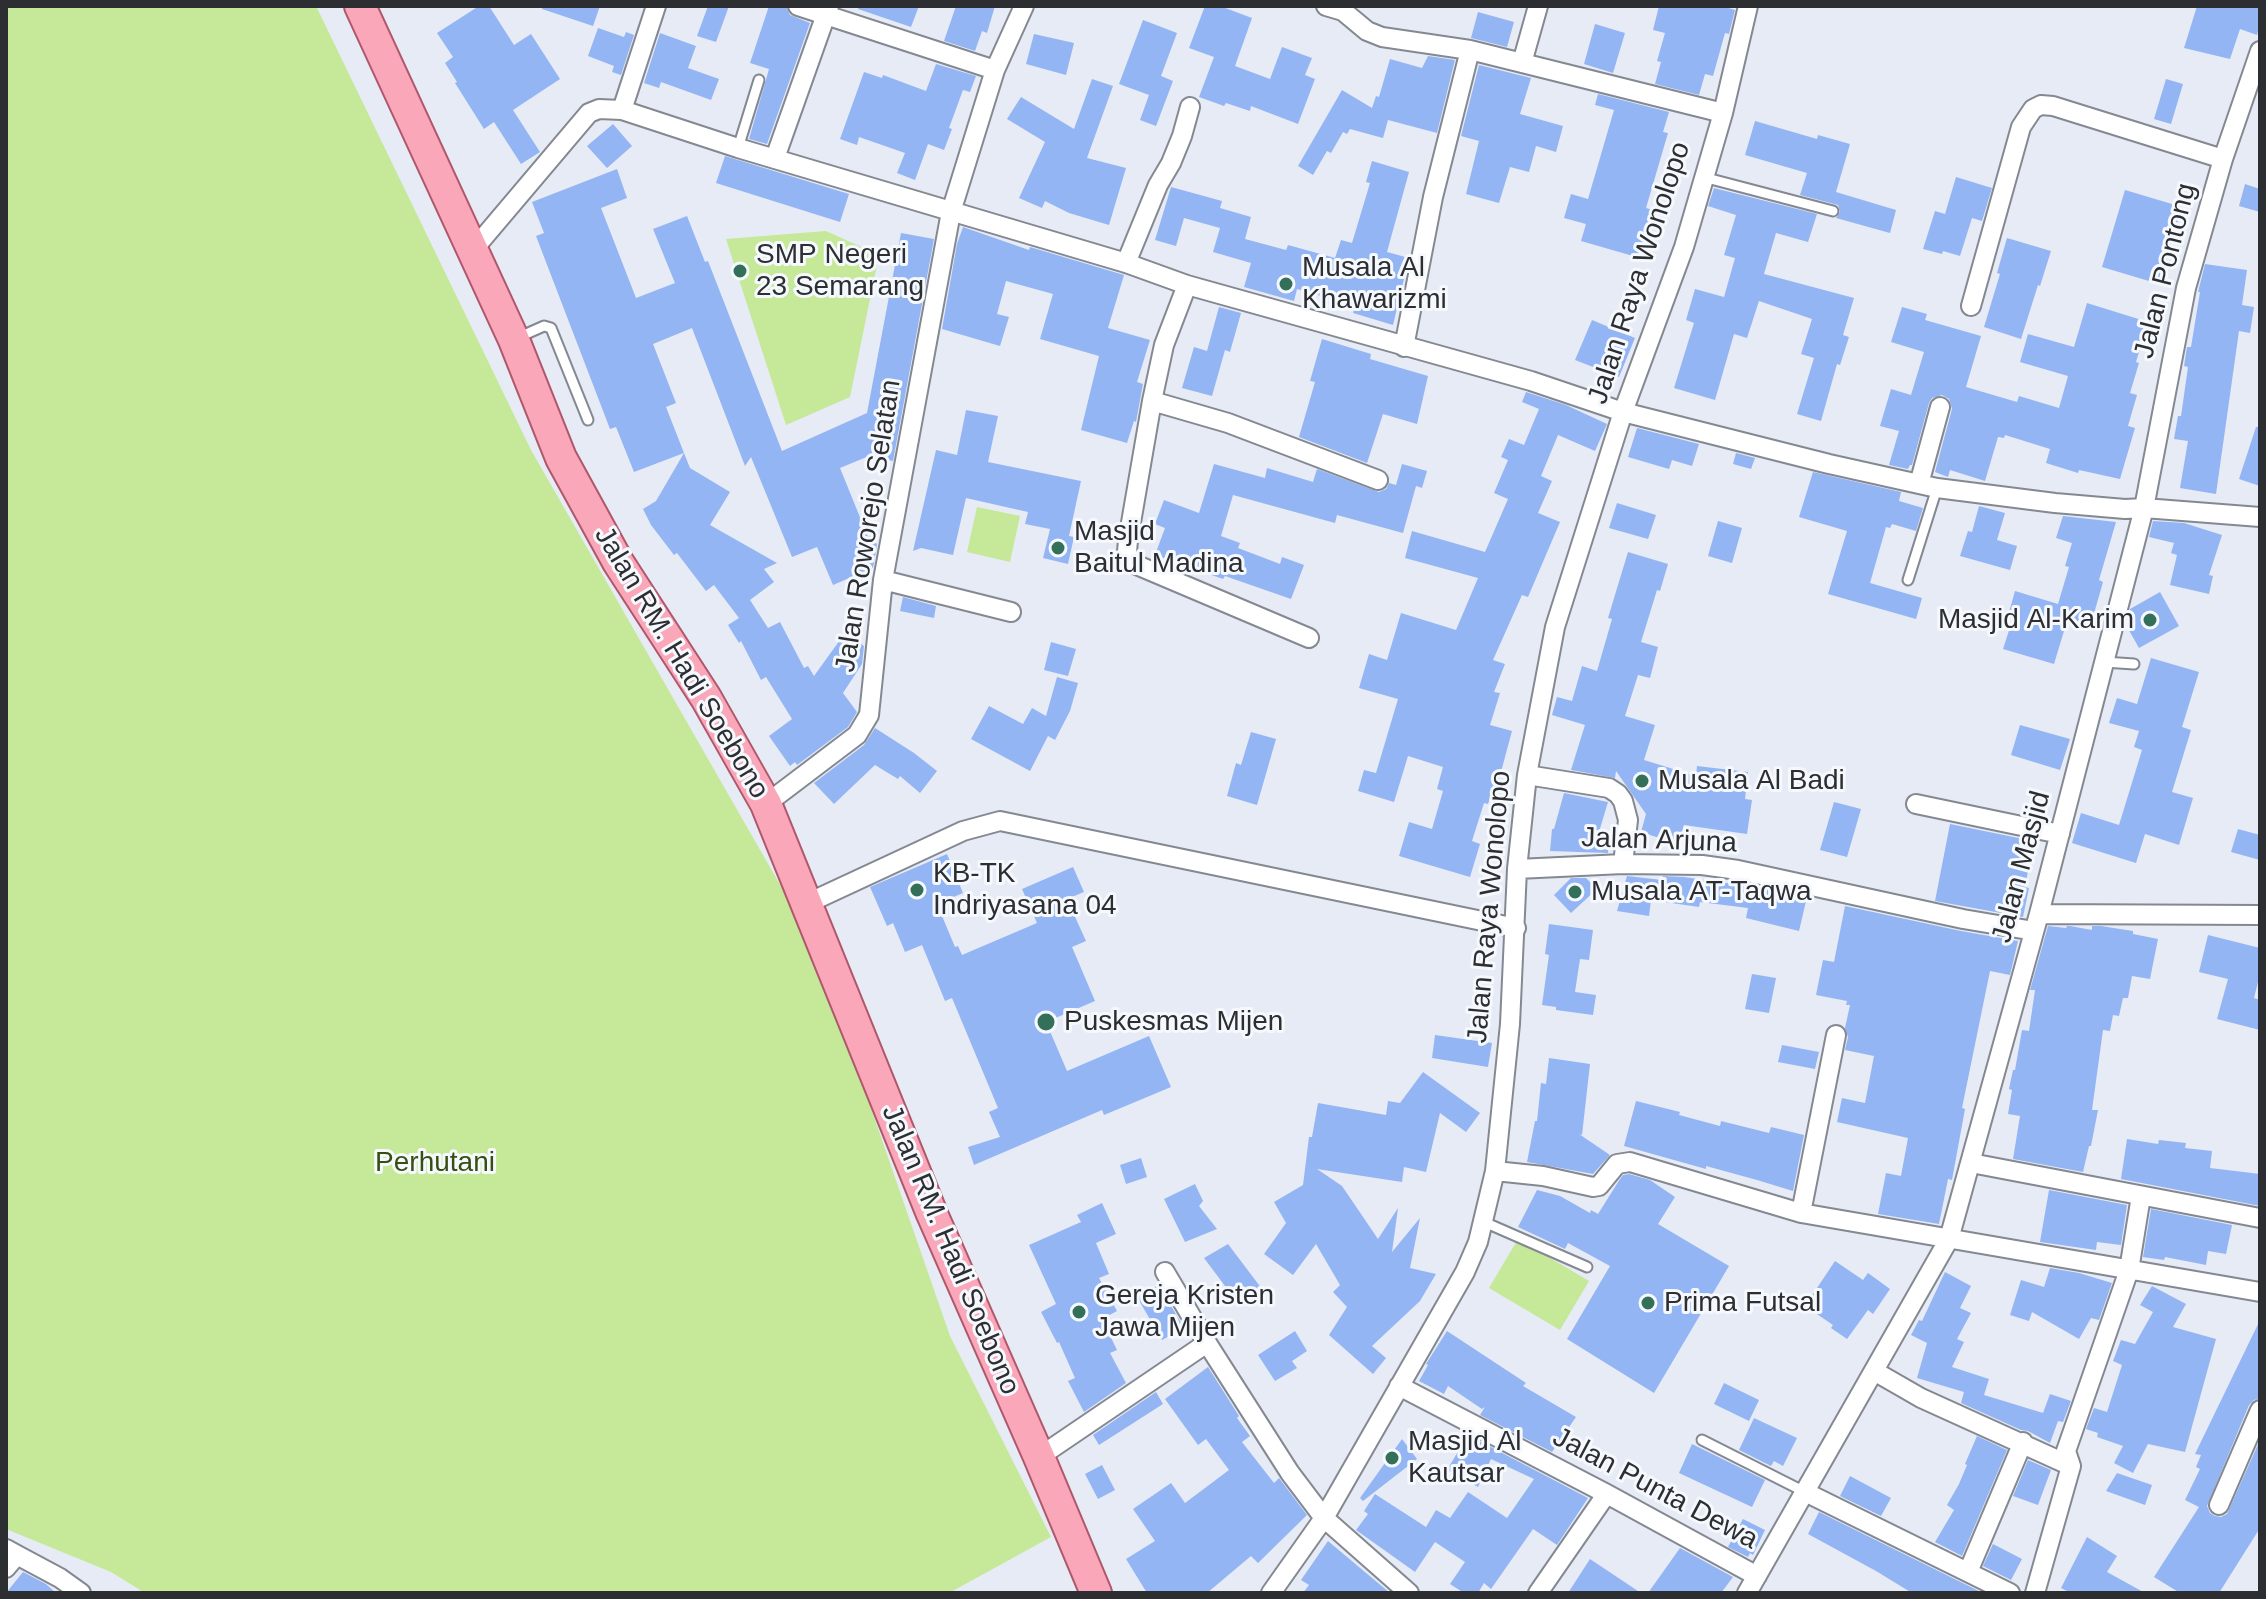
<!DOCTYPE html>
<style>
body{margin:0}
#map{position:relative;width:2266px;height:1599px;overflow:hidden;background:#e6ebf5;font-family:Arial,sans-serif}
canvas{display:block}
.frame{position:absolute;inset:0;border:8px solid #2c2e31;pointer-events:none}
</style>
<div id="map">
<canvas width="2266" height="1599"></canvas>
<div class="frame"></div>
</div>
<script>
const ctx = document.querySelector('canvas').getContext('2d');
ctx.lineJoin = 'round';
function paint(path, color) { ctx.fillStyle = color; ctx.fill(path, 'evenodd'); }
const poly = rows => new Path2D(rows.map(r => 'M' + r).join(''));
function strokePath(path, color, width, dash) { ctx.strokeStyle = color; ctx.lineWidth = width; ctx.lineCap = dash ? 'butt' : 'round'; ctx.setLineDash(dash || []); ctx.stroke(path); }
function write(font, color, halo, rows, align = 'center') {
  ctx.font = font + ' Arial,sans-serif'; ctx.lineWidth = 6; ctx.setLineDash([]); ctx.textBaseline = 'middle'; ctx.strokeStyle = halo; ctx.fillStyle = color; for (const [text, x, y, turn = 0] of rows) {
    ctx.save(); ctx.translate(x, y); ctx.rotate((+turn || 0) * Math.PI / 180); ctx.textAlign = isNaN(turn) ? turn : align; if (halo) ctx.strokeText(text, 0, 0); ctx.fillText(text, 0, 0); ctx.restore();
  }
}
const green = poly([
 [6,6,316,6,531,450,814,944,950,1336,1051,1537,949,1593,145,1593,111,1572,6,1529],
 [826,231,879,255,850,397,786,425,726,239],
 [977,507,1020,516,1010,562,967,552],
 [1518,1239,1589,1281,1560,1330,1489,1288]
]);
const building = poly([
 [479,6,489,6,514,45,531,34,560,79,513,110,540,152,521,164,494,122,484,129,455,83,457,82,445,63,453,57,437,33],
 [542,6,600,6,593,26,542,9],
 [708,6,729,6,716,42,697,36],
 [769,6,786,6,790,15,810,23,767,144,749,139,769,69,750,63],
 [859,6,919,6,911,27,858,9],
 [956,6,995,6,987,33,982,31,975,51,944,41],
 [1205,6,1220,6,1252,18,1235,66,1270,79,1282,47,1312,58,1305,75,1315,79,1298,124,1251,106,1250,111,1226,103,1224,106,1199,97,1214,57,1189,48],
 [1659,6,1722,6,1735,10,1729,34,1725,33,1713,76,1705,74,1699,95,1655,84,1661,62,1657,61,1665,33,1653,30],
 [2197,6,2260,6,2260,24,2257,35,2240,29,2230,59,2184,48],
 [1478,12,1514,22,1507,47,1471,38],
 [1143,20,1177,33,1161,76,1173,81,1156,126,1140,120,1149,95,1119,84],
 [1595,24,1625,33,1613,73,1584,64],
 [598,28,624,37,626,32,634,35,621,75,612,72,614,66,588,56],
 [660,33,696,46,688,68,719,79,711,100,661,82,659,88,644,83],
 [1034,34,1074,43,1066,75,1026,64],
 [1428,56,1455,60,1437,133,1388,120,1383,138,1350,129,1347,134,1343,132,1331,153,1327,151,1313,175,1298,166,1342,90,1372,108,1376,96,1379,97,1390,59,1422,68],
 [936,64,976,76,970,92,963,90,949,128,952,129,944,150,928,144,915,180,897,173,905,153,859,137,857,145,840,139,864,72,882,78,883,75,926,91],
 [1479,65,1531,78,1520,114,1563,126,1556,152,1536,146,1529,172,1510,167,1499,203,1466,194,1479,141,1461,136],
 [1092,79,1113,86,1087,158,1126,168,1109,225,1069,213,1045,201,1042,208,1019,198,1045,142,1007,119,1021,97,1074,129],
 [2166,79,2183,84,2171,124,2154,119],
 [1598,94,1669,112,1663,132,1668,133,1646,208,1653,210,1640,258,1581,241,1586,224,1564,218,1571,194,1588,199,1614,110,1595,105],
 [1755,121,1817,139,1818,135,1850,144,1836,192,1896,210,1890,233,1836,218,1840,212,1838,205,1800,195,1807,173,1745,155],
 [613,124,632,146,607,168,587,146],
 [725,156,849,194,840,222,716,183],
 [1372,161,1409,172,1387,252,1409,258,1393,325,1353,313,1355,306,1297,289,1294,301,1244,287,1251,263,1213,252,1220,228,1184,218,1176,246,1155,240,1171,187,1222,201,1220,208,1251,217,1245,239,1286,250,1288,245,1335,258,1341,240,1352,243,1370,183,1366,182],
 [617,169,627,198,601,208,636,298,675,283,653,229,687,216,705,262,708,261,782,451,867,413,901,233,934,239,893,461,869,456,840,468,868,537,873,535,877,545,873,568,833,585,817,547,792,557,751,457,745,466,692,328,653,344,676,403,666,407,684,453,634,472,616,427,610,429,536,236,544,233,532,202],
 [1956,177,1992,188,1982,221,1972,218,1960,256,1943,251,1942,254,1923,249,1935,211,1945,214],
 [2245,184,2260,189,2260,212,2239,206],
 [1714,188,1817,214,1808,242,1776,233,1764,274,1854,298,1843,335,1849,337,1840,365,1837,364,1821,421,1797,414,1814,358,1801,354,1812,319,1759,301,1747,338,1734,334,1715,400,1674,388,1694,323,1686,320,1695,289,1724,297,1735,258,1724,255,1736,215,1708,206],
 [2125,190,2182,207,2159,284,2102,267],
 [963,227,1029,250,1030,247,1124,275,1108,328,1150,340,1137,382,1143,384,1136,422,1134,421,1127,443,1081,430,1099,356,1040,339,1053,294,1006,281,997,314,1009,317,1000,346,942,329,957,244],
 [2007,238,2051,251,2040,286,2038,285,2021,339,1984,327,2000,274,1997,273],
 [2205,264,2247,270,2242,305,2254,307,2250,333,2239,331,2216,494,2180,488,2188,441,2174,439,2178,416,2181,416,2188,367,2184,366,2187,347,2191,347,2200,292,2198,292],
 [2087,303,2148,322,2136,362,2139,363,2130,393,2137,395,2128,426,2135,428,2120,479,2079,470,2078,473,2046,463,2050,449,2005,435,2004,438,1998,437,1985,481,1950,470,1948,477,1935,472,1952,409,1949,399,1942,395,1932,398,1929,403,1912,465,1910,465,1908,469,1889,465,1899,431,1880,426,1891,389,1911,395,1924,352,1891,342,1902,307,1927,314,1925,320,1981,336,1966,387,2017,402,2019,396,2059,408,2068,376,2020,362,2028,334,2074,347],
 [1219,307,1241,313,1230,352,1225,350,1212,396,1182,388,1194,347,1207,351],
 [1592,320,1635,338,1619,377,1575,360],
 [1322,339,1371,354,1370,359,1428,376,1417,424,1383,414,1367,463,1299,437,1315,382,1310,381],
 [1526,392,1566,405,1607,424,1595,451,1558,435,1541,476,1552,481,1538,513,1560,522,1528,597,1522,595,1493,660,1505,664,1494,692,1500,693,1490,725,1512,731,1498,783,1495,782,1488,804,1484,803,1472,841,1480,844,1470,877,1399,856,1409,822,1432,829,1443,791,1437,789,1443,767,1408,756,1394,802,1358,791,1364,770,1376,773,1398,699,1359,688,1369,654,1387,660,1401,613,1456,630,1478,578,1405,558,1412,531,1485,552,1508,499,1494,493,1508,460,1501,457,1509,439,1524,445,1539,409,1522,402],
 [966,410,998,416,988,462,1081,481,1069,536,1074,537,1068,564,1043,558,1050,529,1025,524,1028,512,966,498,953,555,921,548,913,551,936,450,957,455],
 [2256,427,2260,427,2260,486,2239,479],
 [1637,428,1699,444,1692,466,1672,460,1669,469,1628,457],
 [684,453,690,468,730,492,710,525,777,563,764,569,774,582,750,600,768,628,780,622,804,668,808,666,814,676,845,633,864,646,862,664,843,693,857,712,848,727,797,765,795,762,790,766,769,736,792,719,766,677,761,680,741,641,739,643,728,625,739,618,714,585,706,591,677,553,674,555,651,525,643,509,656,501],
 [1736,453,1755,458,1751,469,1733,464],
 [1214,464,1265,478,1267,468,1313,482,1317,469,1379,492,1386,489,1389,483,1396,485,1402,464,1427,471,1422,488,1416,486,1403,533,1337,515,1335,523,1233,495,1221,536,1240,543,1238,548,1280,564,1282,557,1304,565,1291,599,1225,576,1223,579,1155,555,1165,528,1155,524,1164,500,1199,513],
 [1813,472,1901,492,1899,501,1923,508,1916,531,1892,524,1890,528,1886,527,1870,583,1922,598,1916,619,1828,594,1847,531,1799,517],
 [1617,503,1656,515,1648,539,1609,528],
 [1979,506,2005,513,1997,540,2017,546,2010,570,1960,556,1968,531,1972,532],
 [2063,516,2116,522,2099,580,2103,582,2095,610,2100,611,2094,629,2067,621,2054,664,2003,649,2013,618,2008,616,2015,591,2058,604,2069,567,2065,566,2072,543,2056,538],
 [1718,521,1742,528,1732,563,1708,556],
 [2153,521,2184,523,2222,535,2209,575,2213,576,2209,594,2170,585,2177,555,2171,553,2174,543,2149,537],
 [1628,552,1668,564,1660,591,1657,590,1641,642,1658,647,1650,678,1638,675,1625,716,1655,725,1644,760,1696,776,1697,766,1748,772,1745,799,1752,800,1747,834,1684,825,1678,844,1641,832,1646,814,1616,771,1615,778,1571,770,1585,725,1552,715,1557,697,1572,701,1582,666,1597,671,1612,619,1608,618],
 [2160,592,2179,626,2139,648,2126,625,2130,609],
 [903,597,936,606,934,618,900,611],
 [1051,642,1076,649,1068,676,1044,670],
 [2151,658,2199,672,2182,727,2191,730,2172,792,2193,798,2179,845,2145,834,2136,863,2072,843,2081,813,2119,825,2142,750,2134,747,2139,731,2109,723,2117,698,2137,704],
 [1057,677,1078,683,1070,711,1055,740,1048,736,1030,771,971,739,989,706,1023,724,1032,708,1046,716],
 [2020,725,2070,739,2060,770,2011,755],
 [875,728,914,753,937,771,920,793,900,776,898,779,875,765,834,804,814,783,864,745],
 [1251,732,1276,739,1257,805,1227,796,1236,763,1241,765],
 [1564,793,1608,802,1599,832,1609,832,1608,853,1550,851,1552,829,1554,829],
 [1834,802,1861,809,1847,857,1820,850],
 [1950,824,2038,842,2035,856,2031,855,2025,887,2029,888,2023,917,1935,901],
 [2238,829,2260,835,2260,860,2231,852],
 [947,854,963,893,937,904,955,947,958,946,962,955,1037,923,1022,889,1073,867,1084,892,1067,899,1086,941,1072,947,1095,1001,1046,1022,1067,1071,1149,1036,1171,1087,1104,1115,1102,1110,974,1165,968,1147,1000,1137,989,1112,998,1108,952,998,945,1001,922,945,905,952,893,923,887,926,870,887],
 [1627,876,1662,880,1663,876,1684,877,1763,888,1807,897,1799,931,1746,918,1748,908,1700,902,1699,907,1651,900,1649,916,1617,911],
 [1571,878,1586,878,1597,889,1571,913,1554,895],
 [1845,906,1961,931,2018,941,2010,975,1990,971,1962,1108,1965,1109,1952,1180,1948,1179,1939,1224,1878,1214,1886,1173,1901,1176,1908,1138,1837,1122,1842,1098,1865,1103,1874,1056,1845,1050,1848,1037,1845,1028,1850,1005,1846,1005,1847,1001,1816,995,1823,960,1834,962],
 [1549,924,1593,930,1589,960,1580,959,1575,992,1596,995,1593,1015,1556,1010,1556,1007,1542,1005,1549,955,1545,954],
 [2048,926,2066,928,2067,926,2070,926,2092,930,2092,926,2101,926,2133,931,2133,934,2158,939,2150,979,2132,976,2128,998,2123,998,2119,1016,2113,1015,2110,1031,2103,1030,2092,1110,2098,1110,2091,1146,2089,1146,2083,1172,2013,1159,2020,1116,2008,1114,2012,1090,2009,1089,2013,1070,2015,1070,2022,1030,2029,1031,2035,990,2030,990],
 [2208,935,2260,948,2260,974,2254,998,2260,1000,2260,1030,2217,1019,2228,979,2199,972],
 [1752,974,1776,978,1769,1013,1745,1009],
 [1435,1035,1492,1043,1488,1067,1432,1058],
 [1782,1045,1819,1052,1815,1069,1778,1062],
 [1549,1058,1590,1064,1582,1135,1579,1134,1610,1155,1593,1174,1527,1162,1535,1121,1537,1121,1541,1083,1546,1084],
 [1423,1072,1480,1113,1466,1132,1440,1113,1426,1172,1404,1167,1402,1182,1317,1169,1342,1186,1378,1239,1398,1208,1392,1252,1420,1218,1410,1268,1436,1274,1420,1301,1372,1346,1386,1358,1373,1374,1329,1335,1347,1307,1333,1292,1340,1285,1316,1244,1293,1275,1264,1254,1286,1223,1274,1202,1303,1185,1309,1137,1312,1137,1318,1103,1386,1115,1388,1101,1400,1103],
 [1636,1101,1680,1112,1679,1115,1720,1126,1721,1121,1769,1133,1771,1127,1804,1135,1793,1191,1757,1180,1706,1166,1706,1169,1624,1146],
 [2127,1139,2158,1144,2159,1140,2186,1143,2185,1148,2212,1151,2210,1168,2260,1174,2260,1206,2121,1179],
 [1141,1158,1147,1177,1126,1184,1120,1165],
 [1629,1174,1650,1180,1675,1197,1658,1224,1729,1266,1654,1393,1567,1339,1610,1266,1568,1243,1565,1249,1518,1227,1537,1190,1560,1196,1590,1213,1591,1210,1598,1214,1620,1179,1623,1175],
 [1195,1184,1203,1201,1199,1206,1217,1229,1185,1242,1164,1199],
 [2049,1190,2127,1205,2121,1245,2097,1242,2096,1250,2040,1242],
 [1102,1203,1116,1234,1096,1243,1109,1274,1099,1278,1117,1311,1102,1319,1117,1350,1110,1353,1126,1383,1084,1412,1068,1381,1075,1378,1059,1342,1057,1343,1041,1312,1056,1304,1029,1245,1081,1222,1077,1215],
 [2151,1209,2232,1225,2226,1254,2208,1251,2206,1265,2165,1257,2164,1260,2143,1257],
 [1228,1244,1262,1289,1240,1306,1204,1258],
 [1835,1261,1863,1280,1868,1273,1890,1289,1873,1314,1868,1310,1847,1339,1831,1328,1833,1325,1805,1306],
 [2050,1268,2079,1273,2112,1283,2099,1320,2091,1318,2079,1339,2032,1312,2029,1321,2010,1315,2021,1280,2044,1287],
 [1945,1272,1971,1286,1960,1308,1971,1313,1957,1339,1964,1342,1952,1367,1989,1379,1984,1395,2043,1413,2050,1394,2071,1401,2063,1422,2058,1421,2050,1443,2028,1431,2021,1430,1961,1403,1964,1392,1917,1378,1927,1343,1911,1335,1919,1320,1922,1321],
 [1159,1285,1184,1328,1162,1340,1137,1297],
 [2152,1286,2186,1304,2173,1327,2216,1339,2185,1452,2148,1444,2133,1473,2114,1463,2123,1446,2097,1437,2098,1433,2086,1429,2094,1408,2107,1412,2122,1365,2113,1361,2121,1340,2135,1344,2153,1312,2140,1305],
 [2260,1320,2260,1398,2254,1400,2249,1405,2207,1506,2210,1513,2215,1516,2221,1517,2227,1514,2260,1440,2260,1528,2219,1593,2180,1593,2154,1577,2199,1507,2185,1500,2200,1469,2196,1467,2201,1455,2195,1454],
 [1295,1331,1307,1351,1292,1361,1297,1368,1275,1381,1258,1355],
 [1447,1331,1526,1383,1523,1386,1576,1417,1552,1452,1480,1415,1485,1407,1482,1409,1448,1386,1444,1394,1419,1381,1428,1365,1426,1364],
 [1208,1367,1239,1416,1237,1418,1250,1436,1242,1442,1274,1483,1279,1478,1307,1515,1258,1563,1251,1556,1207,1593,1147,1593,1126,1559,1155,1541,1133,1509,1171,1483,1185,1503,1229,1470,1206,1439,1198,1445,1165,1399],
 [1724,1383,1759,1400,1749,1421,1714,1404],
 [1156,1392,1163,1404,1099,1445,1093,1435],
 [1754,1418,1797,1438,1783,1466,1774,1461,1771,1466,1739,1450],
 [1468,1435,1588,1498,1557,1545,1533,1529,1491,1589,1484,1583,1478,1593,1464,1593,1450,1584,1465,1562,1435,1542,1415,1572,1356,1530,1368,1514,1364,1511,1375,1494,1426,1527,1436,1510,1450,1518,1468,1492,1507,1518,1534,1479,1491,1459,1478,1487,1447,1470],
 [1977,1436,2007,1450,1962,1556,1935,1542,1954,1510,1947,1505,1959,1484,1967,1465,1965,1464],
 [1402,1439,1417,1459,1363,1501,1360,1498],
 [1692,1444,1765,1480,1752,1507,1679,1473],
 [2028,1460,2051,1470,2038,1505,2013,1496],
 [1102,1465,1115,1490,1098,1499,1085,1474],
 [2117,1473,2152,1485,2145,1505,2106,1491],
 [1850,1476,1891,1498,1881,1516,1840,1496],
 [1819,1512,1983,1593,1912,1593,1876,1571,1808,1534],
 [1743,1519,1765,1530,1753,1555,1750,1553,1748,1557,1728,1547],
 [2087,1537,2117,1556,2107,1572,2145,1593,2071,1593,2061,1588],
 [1328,1541,1390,1593,1303,1593,1309,1585,1301,1580],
 [1993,1544,2022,1559,2011,1580,1983,1566],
 [1680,1548,1733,1577,1721,1593,1648,1593],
 [1590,1559,1641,1593,1568,1593],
 [23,1572,46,1584,56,1593,6,1593]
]);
const lane = poly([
 [738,148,759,80],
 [1703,177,1833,211],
 [517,338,544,326,551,328,588,420],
 [1908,580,1937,488],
 [2104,662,2134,664],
 [1484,1222,1587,1267],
 [1702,1440,1805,1492]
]);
const street = poly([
 [798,6,995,70],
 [1326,6,1343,11,1367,31,1382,37,1470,50,1723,113],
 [1522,63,1538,6],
 [622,110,656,6],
 [775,158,829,6],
 [473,250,589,113,599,109,622,110,738,148,1126,263,1187,285,1531,381,1623,412,1829,464,1937,488,2055,503,2125,509,2144,508,2260,517],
 [1126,263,1158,185,1171,163,1182,136,1190,107],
 [1971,306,2021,127,2033,109,2041,105,2053,106,2223,159],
 [1404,347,1433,197,1470,50],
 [1152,401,1164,345,1187,285],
 [1919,484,1940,407],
 [883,580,1011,612],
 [1309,638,1132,563,1127,552,1128,540,1152,401,1228,423,1378,480],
 [1527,775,1609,788,1618,794,1623,801,1628,820,1623,864],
 [766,804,857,735,869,715,883,580,951,212,995,70,1024,6],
 [1916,804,2060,834],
 [1517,869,1623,864,1702,865,1738,870,1963,919,2034,931],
 [808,903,963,831,1000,821,1516,928],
 [2039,914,2260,915],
 [1971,1163,2260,1218],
 [1495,1171,1543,1176,1593,1187,1599,1186,1617,1164,1630,1162,1801,1213,2260,1292],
 [1801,1213,1836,1035],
 [1165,1272,1207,1343,1290,1473,1324,1518,1409,1593],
 [1874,1371,1921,1398,2071,1466],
 [1399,1386,1605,1493,1757,1576],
 [1039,1457,1207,1343],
 [1805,1492,2010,1593],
 [2219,1505,2260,1410],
 [6,1549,17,1555,6,1568],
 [17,1555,60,1578,81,1593],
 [1968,1572,2023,1442],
 [1271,1593,1324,1518,1465,1272,1478,1242,1495,1171,1510,1024,1517,869,1527,775,1555,627,1623,412,1684,247,1723,113,1748,6],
 [1538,1593,1601,1502,1605,1493],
 [1747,1593,1949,1239,2039,914,2144,508,2186,288,2223,159,2260,51],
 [2035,1593,2071,1466,2066,1451,2129,1270,2141,1196]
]);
const primary = poly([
 [360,6,514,340,561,458,618,562,706,698,766,804,932,1214,1039,1457,1096,1593]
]);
const markers = [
 [740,271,8,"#346f59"],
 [1286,284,8,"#346f59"],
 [1058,548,8,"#346f59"],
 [2150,620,8,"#346f59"],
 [1642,781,8,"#346f59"],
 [917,890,8,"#346f59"],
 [1575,892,8,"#346f59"],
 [1046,1022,10,"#346f59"],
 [1648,1303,8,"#346f59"],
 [1079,1312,8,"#346f59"],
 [1392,1458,8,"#346f59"]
];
const poiNames = [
 ["SMP Negeri",756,255],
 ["23 Semarang",756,287],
 ["Musala Al",1302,268],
 ["Khawarizmi",1302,300],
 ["Masjid",1074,532],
 ["Baitul Madina",1074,564],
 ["Masjid Al-Karim",2134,620,"right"],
 ["Musala Al Badi",1658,781],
 ["KB-TK",933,874],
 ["Indriyasana 04",933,906],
 ["Musala AT-Taqwa",1591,892],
 ["Puskesmas Mijen",1064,1022],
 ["Gereja Kristen",1095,1296],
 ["Jawa Mijen",1095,1328],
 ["Prima Futsal",1664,1303],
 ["Masjid Al",1408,1442],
 ["Kautsar",1408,1474]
];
const streetNames = [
 ["Jalan Pontong",2166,271,-76],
 ["Jalan Raya Wonolopo",1640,273,-72],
 ["Jalan Roworejo Selatan",869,526,-81],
 ["Jalan RM. Hadi Soebono",681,663,59],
 ["Jalan Arjuna",1659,841,2],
 ["Jalan Masjid",2022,867,-75],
 ["Jalan Raya Wonolopo",1490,907,-85],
 ["Jalan RM. Hadi Soebono",950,1250,67],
 ["Jalan Punta Dewa",1655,1489,28]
];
const parkNames = [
 ["Perhutani",435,1163]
];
paint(green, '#c5e899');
paint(building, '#94b5f3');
strokePath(lane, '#848891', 13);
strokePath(street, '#848891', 22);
strokePath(primary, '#af576b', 34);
strokePath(lane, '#fff', 9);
strokePath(street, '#fff', 18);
strokePath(primary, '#faa7b9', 30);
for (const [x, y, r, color] of markers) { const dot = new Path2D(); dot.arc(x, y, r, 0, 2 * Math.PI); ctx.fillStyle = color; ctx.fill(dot); strokePath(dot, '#f5f9fe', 3); }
write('28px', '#2c2e31', '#f5f9fe', poiNames, 'left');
write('28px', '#2c2e31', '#f5f9fe', streetNames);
write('28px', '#384e11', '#f5f9fe', parkNames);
</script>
